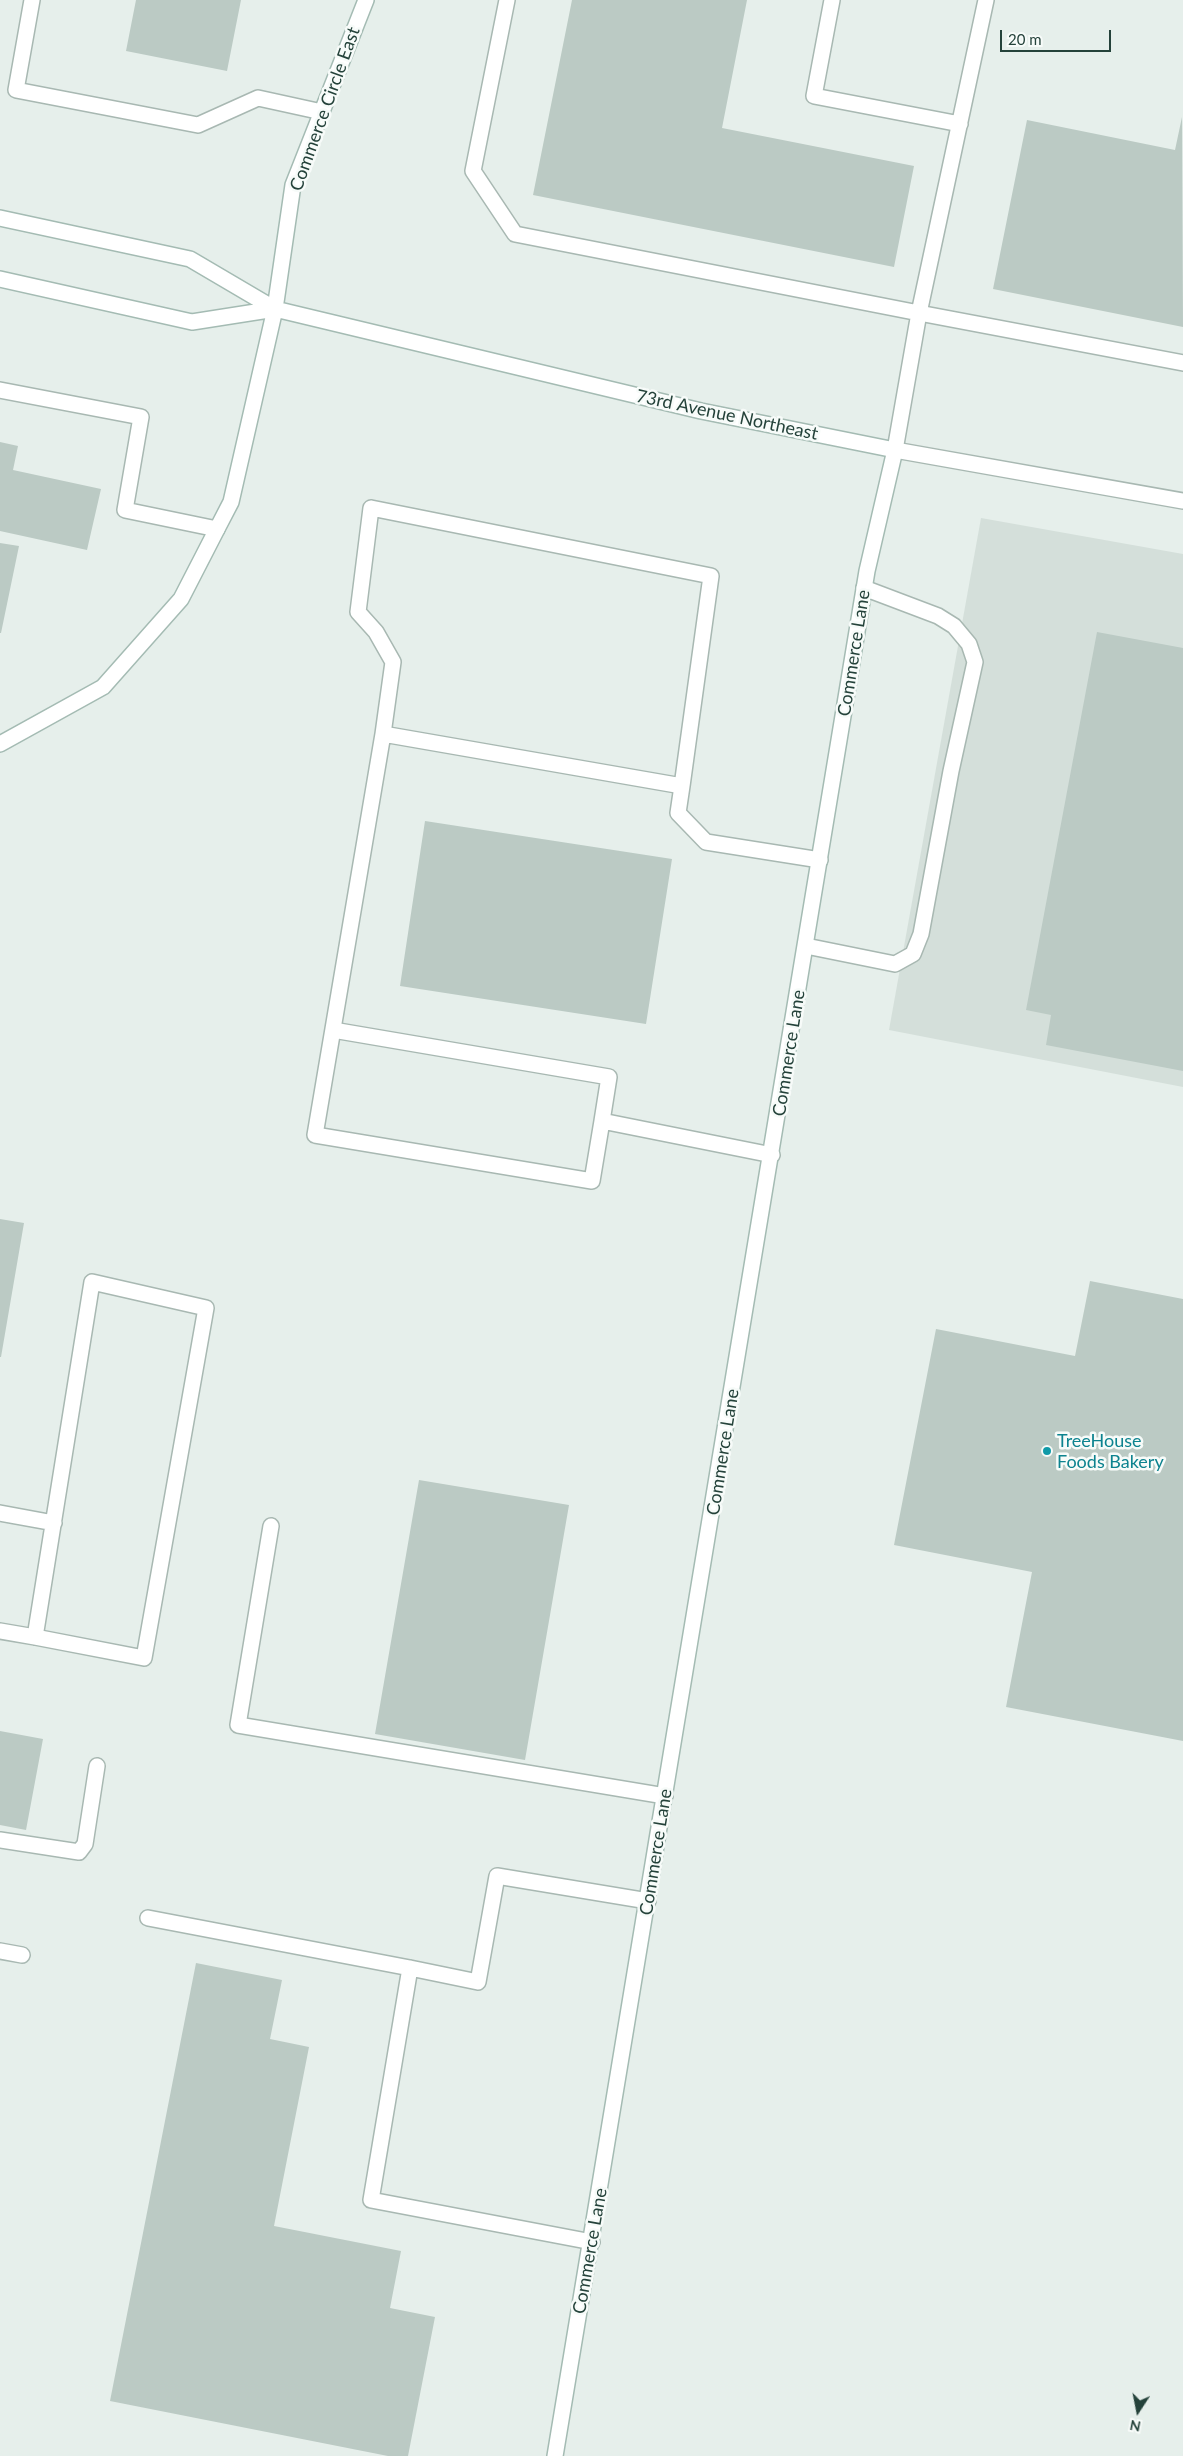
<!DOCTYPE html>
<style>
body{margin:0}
#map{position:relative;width:1183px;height:2456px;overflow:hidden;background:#e6efeb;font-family:Lato,sans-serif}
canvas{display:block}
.north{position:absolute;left:1113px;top:2386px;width:50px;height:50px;-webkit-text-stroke:4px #f7fbf9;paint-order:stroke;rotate:191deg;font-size:14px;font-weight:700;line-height:20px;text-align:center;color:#24423a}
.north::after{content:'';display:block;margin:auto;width:18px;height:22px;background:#24423a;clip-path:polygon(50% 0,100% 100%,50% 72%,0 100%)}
.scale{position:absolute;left:1000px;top:30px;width:111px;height:22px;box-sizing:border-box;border:2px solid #24423a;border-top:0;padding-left:6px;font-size:15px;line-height:18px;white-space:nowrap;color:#24423a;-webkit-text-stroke:4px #f7fbf9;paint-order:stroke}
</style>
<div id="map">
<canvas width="1183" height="2456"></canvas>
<div class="north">N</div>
<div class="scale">20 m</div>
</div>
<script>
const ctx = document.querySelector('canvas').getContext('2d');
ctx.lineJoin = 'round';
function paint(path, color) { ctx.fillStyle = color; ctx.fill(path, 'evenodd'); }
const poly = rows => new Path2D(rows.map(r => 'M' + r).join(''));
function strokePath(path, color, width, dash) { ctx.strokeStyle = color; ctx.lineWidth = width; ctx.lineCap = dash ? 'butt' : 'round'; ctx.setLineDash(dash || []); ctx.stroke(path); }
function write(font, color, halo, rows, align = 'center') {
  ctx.font = font + ' Lato,sans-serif'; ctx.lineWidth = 5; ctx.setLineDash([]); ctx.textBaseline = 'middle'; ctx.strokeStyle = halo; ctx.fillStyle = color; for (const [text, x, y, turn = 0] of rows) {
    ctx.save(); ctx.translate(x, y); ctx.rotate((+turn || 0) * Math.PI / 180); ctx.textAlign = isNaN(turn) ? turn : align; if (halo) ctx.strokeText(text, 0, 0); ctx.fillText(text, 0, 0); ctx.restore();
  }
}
const built = poly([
 [981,518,1183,554,1183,1087,889,1030]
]);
const building = poly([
 [136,0,241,0,227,71,126,51],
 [572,0,747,0,722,128,914,166,894,267,533,195],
 [1182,117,1183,327,993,289,1027,120,1175,150],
 [0,442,18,446,13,470,101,489,87,550,0,531],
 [0,543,19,546,1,633,0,633],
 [1097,632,1183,648,1183,1071,1046,1045,1051,1015,1026,1010],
 [425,821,672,859,646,1024,400,986],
 [0,1219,24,1223,1,1357,0,1357],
 [1090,1281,1183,1299,1183,1741,1006,1707,1032,1572,894,1545,936,1329,1075,1356],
 [419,1480,569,1505,525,1760,375,1734],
 [0,1731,43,1739,26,1830,0,1825],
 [196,1963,282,1980,270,2039,309,2047,274,2226,401,2251,390,2308,435,2317,408,2456,388,2456,110,2401]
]);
const lane = poly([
 [32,0,16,90,198,125,258,98,322,112],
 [507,0,473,171,515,234,919,313,986,0],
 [832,0,814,96,960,124],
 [0,390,141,417,125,510,217,529],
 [895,450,919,313,1183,363],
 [383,734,315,1135,592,1181,602,1121,772,1155],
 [682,786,383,734,393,662,376,632,358,612,371,508,711,576,682,786,678,813,706,842,820,860],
 [806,946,895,964,913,954,921,934,951,771,975,662,969,644,954,626,938,616,864,588],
 [333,1030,609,1077,602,1121],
 [0,1513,54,1523],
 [271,1526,238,1725,665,1796],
 [0,1631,35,1637,144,1658,206,1308,92,1282,35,1637],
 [0,1840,79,1852,85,1844,97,1766],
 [148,1918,410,1968],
 [0,1951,22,1955],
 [592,2242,371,2200,410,1968,478,1982,497,1876,648,1901]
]);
const street = poly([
 [895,450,1183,501]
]);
const secondary = poly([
 [0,218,190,259,275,309,701,411,895,450,867,571,555,2456],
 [0,279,192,322,275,309],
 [0,744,103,687,181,599,217,529,231,502,275,309,293,185,366,0]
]);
const markers = [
 [1047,1451,5,"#0f9aa8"]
];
const streetNames = [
 ["Commerce Circle East",325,109,-70],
 ["73rd Avenue Northeast",727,415,12],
 ["Commerce Lane",854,653,-81],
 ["Commerce Lane",789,1053,-81],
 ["Commerce Lane",723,1452,-81],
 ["Commerce Lane",656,1852,-81],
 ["Commerce Lane",590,2251,-80]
];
const cultureNames = [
 ["TreeHouse",1057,1441],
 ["Foods Bakery",1057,1462]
];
paint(built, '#d4dfda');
paint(building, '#bbcac4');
strokePath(lane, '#a8b8b2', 18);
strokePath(street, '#a8b8b2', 18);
strokePath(secondary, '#a4bbb3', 18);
strokePath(lane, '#fff', 15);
strokePath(street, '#fff', 15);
strokePath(secondary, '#fff', 15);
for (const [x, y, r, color] of markers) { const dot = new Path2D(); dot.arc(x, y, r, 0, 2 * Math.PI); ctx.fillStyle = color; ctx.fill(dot); strokePath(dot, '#f7fbf9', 2); }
write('18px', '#24423a', '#f7fbf9', streetNames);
write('18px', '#0d838f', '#f7fbf9', cultureNames, 'left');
</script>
